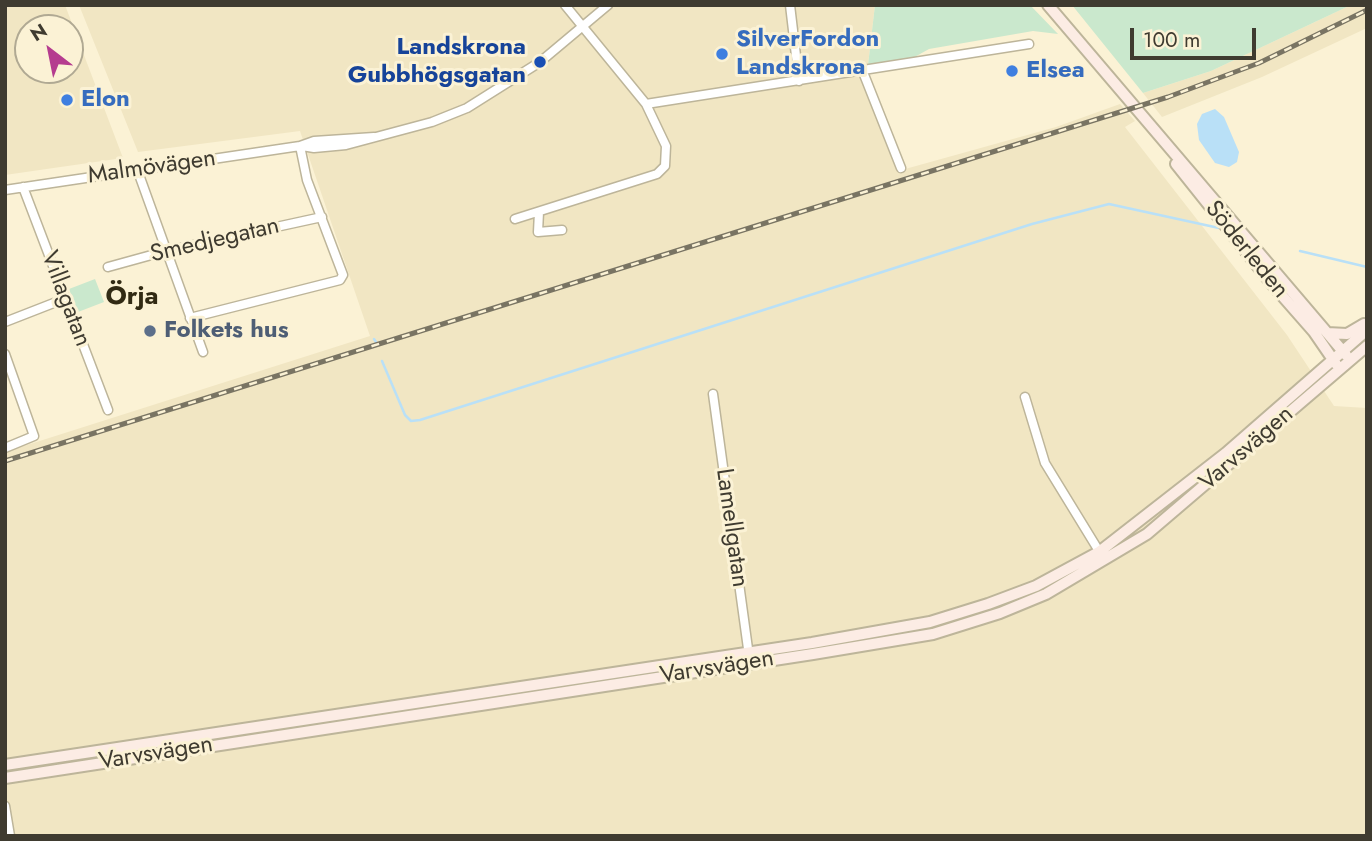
<!DOCTYPE html>
<meta charset="utf-8">
<style>
body{margin:0}
#map{position:relative;width:1372px;height:841px;overflow:hidden;background:#fbf2d5;font-family:Jost,sans-serif}
canvas{display:block}
.frame{position:absolute;inset:0;border:7px solid #3f3b30;pointer-events:none}
.north{position:absolute;left:14px;top:14px;width:70px;height:70px;box-sizing:border-box;background:#fbf2d5;border:2px solid #b0a993;border-radius:50%;rotate:328deg;font-size:19px;font-weight:700;line-height:28px;text-align:center;color:#3f3b30}
.north::after{content:'';display:block;margin:auto;width:24px;height:32px;background:#b53c8f;clip-path:polygon(50% 0,100% 100%,50% 72%,0 100%)}
.scale{position:absolute;left:1130px;top:28px;width:126px;height:32px;box-sizing:border-box;border:4px solid #3f3b30;border-top:0;padding-left:9px;font-size:21px;line-height:24px;white-space:nowrap;color:#3f3b30;-webkit-text-stroke:5px #fbf2d5;paint-order:stroke}
</style>
<div id="map">
<canvas width="1372" height="841"></canvas>
<div class="frame"></div>
<div class="north">N</div>
<div class="scale">100 m</div>
</div>
<script>
const ctx = document.querySelector('canvas').getContext('2d');
ctx.lineJoin = 'round';
function paint(path, color) { ctx.fillStyle = color; ctx.fill(path, 'evenodd'); }
const poly = rows => new Path2D(rows.map(r => 'M' + r).join(''));
function strokePath(path, color, width, dash) { ctx.strokeStyle = color; ctx.lineWidth = width; ctx.lineCap = dash ? 'butt' : 'round'; ctx.setLineDash(dash || []); ctx.stroke(path); }
function write(font, color, halo, rows, align = 'center') {
  ctx.font = font + ' Jost,sans-serif'; ctx.lineWidth = 6; ctx.setLineDash([]); ctx.textBaseline = 'middle'; ctx.strokeStyle = halo; ctx.fillStyle = color; for (const [text, x, y, turn = 0] of rows) {
    ctx.save(); ctx.translate(x, y); ctx.rotate((+turn || 0) * Math.PI / 180); ctx.textAlign = isNaN(turn) ? turn : align; if (halo) ctx.strokeText(text, 0, 0); ctx.fillText(text, 0, 0); ctx.restore();
  }
}
const built = poly([
 [5,5,65,5,123,158,5,175],
 [28,28,70,28,70,70,28,70],
 [79,5,875,5,868,65,862,79,898,171,1056,127,1120,104,1135,121,1125,127,1287,335,1334,406,1367,408,1367,836,5,836,5,452,370,336,300,131,138,152],
 [1351,5,1367,5,1367,28,1262,77,1162,117,1143,93,1211,71]
]);
const green = poly([
 [875,5,1030,5,1058,34,1033,31,929,49,911,59,868,65],
 [1072,5,1351,5,1211,71,1143,93],
 [95,279,104,302,78,312,69,289]
]);
const water = poly([
 [1215,109,1224,117,1239,152,1237,162,1229,167,1215,163,1199,140,1197,124,1202,114]
]);
const stream = poly([
 [1300,251,1367,267],
 [374,339,376,342],
 [382,361,405,415,411,421,420,420,1032,224,1109,204,1219,228]
]);
const street = poly([
 [565,5,646,104,1029,44],
 [790,5,799,81],
 [863,72,901,168],
 [302,146,314,148,346,145,432,122,467,108,540,62,608,5],
 [137,169,203,352],
 [23,187,108,410],
 [5,190,300,146,314,141,374,137],
 [539,212,538,232,562,230],
 [515,219,657,174,665,166,666,146,646,104],
 [108,267,166,251,322,217],
 [190,318,340,280,343,275,307,180,300,146],
 [5,322,64,299],
 [5,354,34,436,5,448],
 [713,394,749,656],
 [1025,397,1045,463,1102,556],
 [5,806,10,836]
]);
const secondary = poly([
 [1048,5,1346,355],
 [1176,164,1271,283,1314,332,1336,364],
 [1327,333,1347,334,1364,324],
 [5,765,812,643,930,622,988,604,1036,586,1099,552,1226,453,1367,330],
 [5,778,813,654,933,634,1000,613,1046,594,1147,534,1367,346]
]);
const rail = poly([
 [5,461,1168,97,1259,63,1367,10]
]);
const markers = [
 [722,54,7,"#3f7fe0"],
 [540,62,7,"#1a4fb4"],
 [1012,71,7,"#3f7fe0"],
 [67,100,7,"#3f7fe0"],
 [150,331,7,"#5c6f8a"]
];
const shopNames = [
 ["SilverFordon",736,40],
 ["Landskrona",736,68],
 ["Elsea",1026,71],
 ["Elon",81,100]
];
const transitNames = [
 ["Landskrona",526,48],
 ["Gubbhögsgatan",526,76]
];
const streetNames = [
 ["Malmövägen",152,168,-8],
 ["Smedjegatan",215,241,-13],
 ["Söderleden",1246,250,51],
 ["Villagatan",65,299,69],
 ["Varvsvägen",1247,449,-41],
 ["Lamellgatan",731,528,82],
 ["Varvsvägen",717,668,-9],
 ["Varvsvägen",156,754,-9]
];
const serviceNames = [
 ["Folkets hus",164,331]
];
const neighbourhoodNames = [
 ["Örja",132,298]
];
paint(built, '#f1e6c3');
paint(green, '#cae8cd');
paint(water, '#b9e0f7');
strokePath(stream, '#b9e0f7', 2.5);
strokePath(street, '#bdb59a', 11);
strokePath(secondary, '#bdb59a', 14);
strokePath(street, '#fff', 8);
strokePath(secondary, '#fcece4', 10);
strokePath(rail, '#797463', 5);
strokePath(rail, '#fbf2d5', 2.5, [8]);
for (const [x, y, r, color] of markers) { const dot = new Path2D(); dot.arc(x, y, r, 0, 2 * Math.PI); ctx.fillStyle = color; ctx.fill(dot); strokePath(dot, '#fbf2d5', 2.5); }
write('bold 24px', '#366cbe', '#fbf2d5', shopNames, 'left');
write('bold 24px', '#164399', '#fbf2d5', transitNames, 'right');
write('24px', '#3f3b30', '#fbf2d5', streetNames);
write('bold 24px', '#4e5e75', '#fbf2d5', serviceNames, 'left');
write('bold 26px', '#312a13', '#fbf2d5', neighbourhoodNames);
</script>
